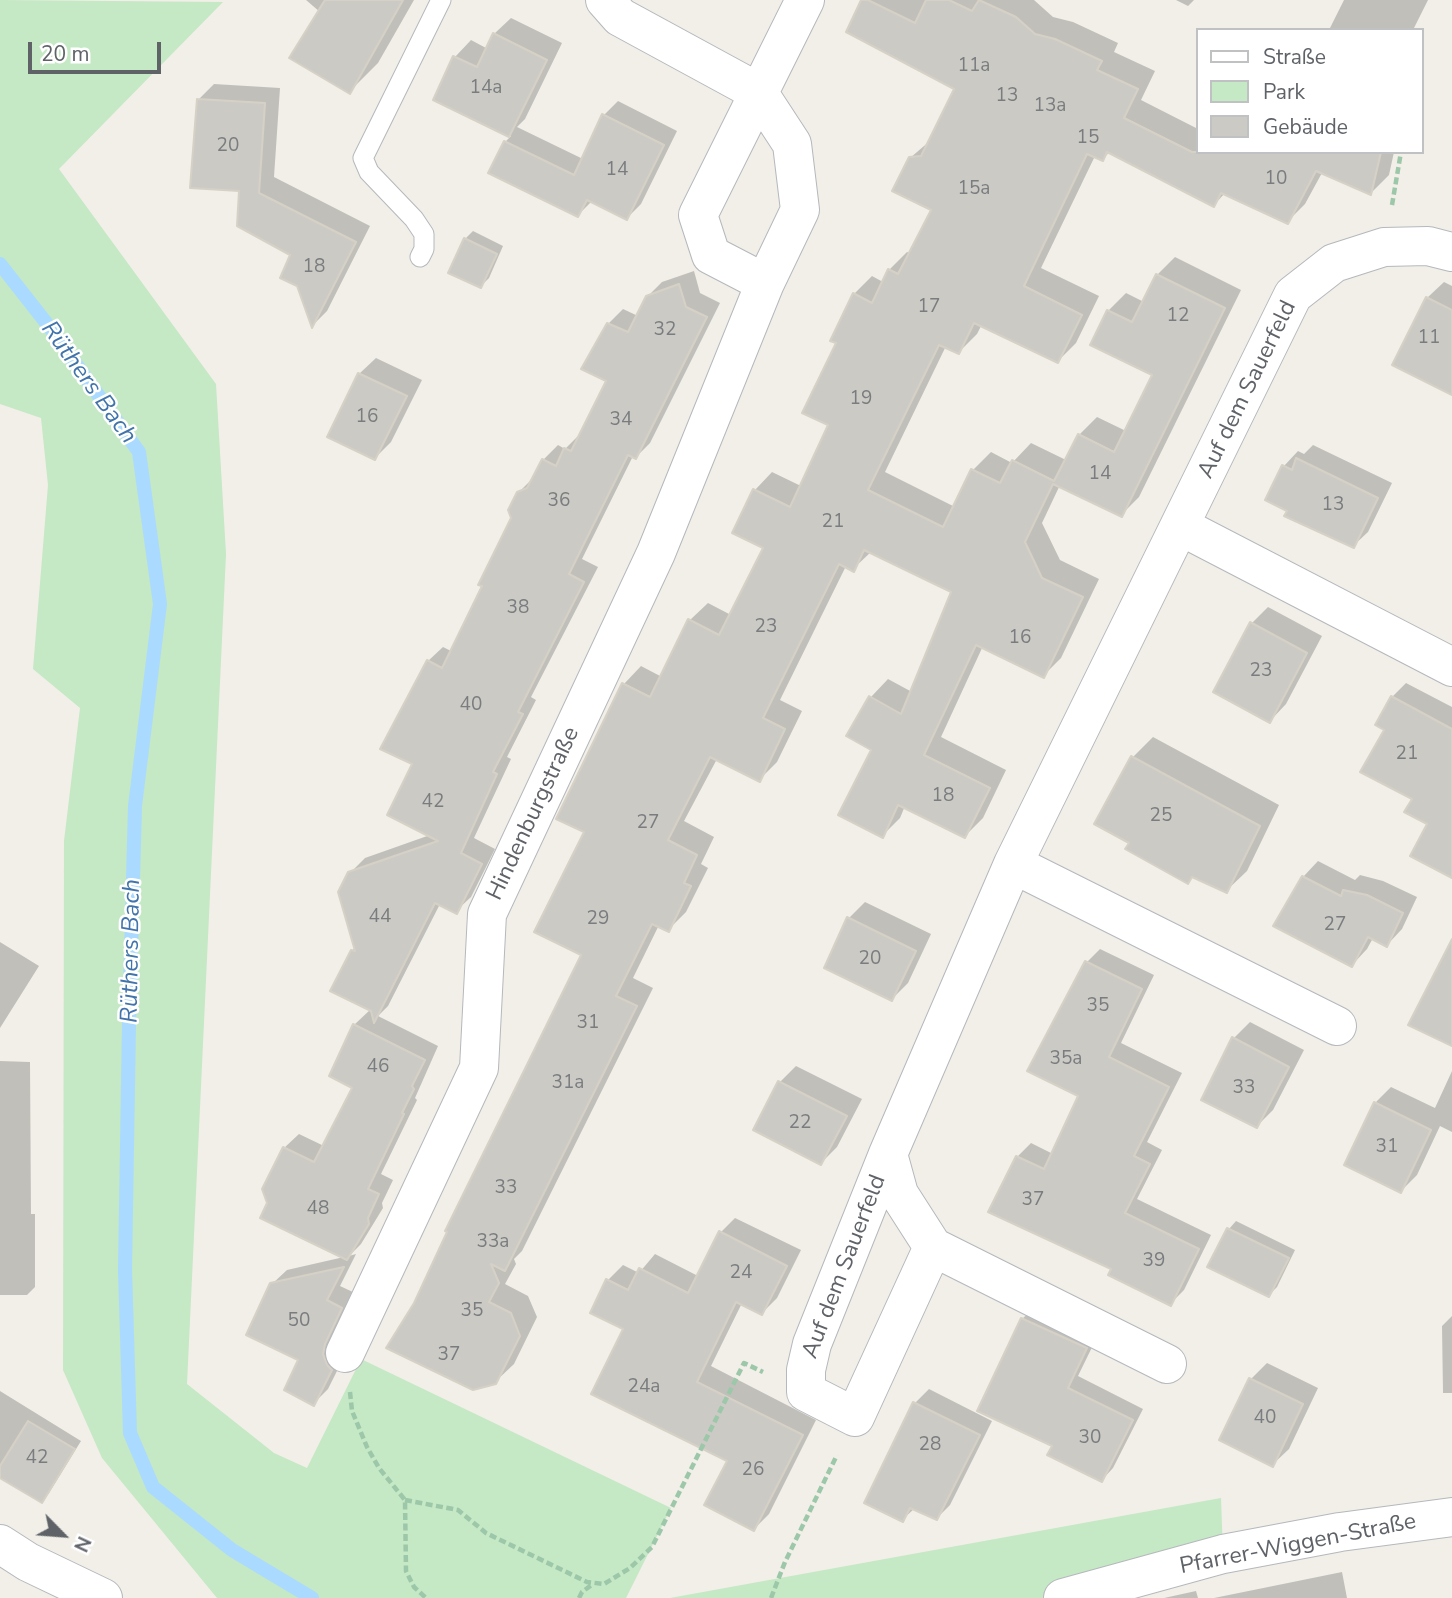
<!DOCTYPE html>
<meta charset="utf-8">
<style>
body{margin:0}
#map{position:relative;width:1452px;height:1598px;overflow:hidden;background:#f1efe8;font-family:"Nunito Sans",sans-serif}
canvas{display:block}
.legend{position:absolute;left:1196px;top:28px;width:228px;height:126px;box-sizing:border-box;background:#fff;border:2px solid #bfc1c3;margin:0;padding:9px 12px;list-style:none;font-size:21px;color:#5f6368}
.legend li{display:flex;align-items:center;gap:14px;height:35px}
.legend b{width:35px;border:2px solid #bfc1c3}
.north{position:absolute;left:28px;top:1500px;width:70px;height:70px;-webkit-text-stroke:5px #fff;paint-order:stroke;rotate:115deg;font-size:19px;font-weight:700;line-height:28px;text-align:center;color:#5f6368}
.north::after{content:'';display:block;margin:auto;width:24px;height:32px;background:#5f6368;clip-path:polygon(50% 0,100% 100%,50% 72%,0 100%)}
.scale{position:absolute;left:28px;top:42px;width:133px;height:32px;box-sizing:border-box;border:4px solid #5f6368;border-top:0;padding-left:9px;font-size:21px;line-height:24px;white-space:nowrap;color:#5f6368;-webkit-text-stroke:5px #fff;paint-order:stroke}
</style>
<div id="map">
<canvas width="1452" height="1598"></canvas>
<ul class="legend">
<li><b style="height:9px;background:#fff"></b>Straße</li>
<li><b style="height:19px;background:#c5e8c5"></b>Park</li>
<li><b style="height:19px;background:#cccac5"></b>Gebäude</li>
</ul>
<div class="north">N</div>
<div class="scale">20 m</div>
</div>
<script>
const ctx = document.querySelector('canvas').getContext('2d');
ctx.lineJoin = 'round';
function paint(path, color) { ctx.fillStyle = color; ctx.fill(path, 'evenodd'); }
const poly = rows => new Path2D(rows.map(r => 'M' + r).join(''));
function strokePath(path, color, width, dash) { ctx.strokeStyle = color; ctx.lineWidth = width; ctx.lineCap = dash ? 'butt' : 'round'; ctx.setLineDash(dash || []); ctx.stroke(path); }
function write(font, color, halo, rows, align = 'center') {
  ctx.font = font + ' "Nunito Sans",sans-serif'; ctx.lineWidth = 5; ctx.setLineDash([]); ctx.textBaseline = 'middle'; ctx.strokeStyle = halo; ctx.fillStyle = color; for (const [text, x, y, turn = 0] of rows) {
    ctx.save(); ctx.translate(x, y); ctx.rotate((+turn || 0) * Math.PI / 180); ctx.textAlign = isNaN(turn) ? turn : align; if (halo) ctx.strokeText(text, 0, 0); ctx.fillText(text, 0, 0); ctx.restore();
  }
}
const green = poly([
 [0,0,223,2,59,169,216,384,226,554,187,1384,274,1453,307,1468,361,1359,671,1508,626,1598,217,1598,102,1458,63,1370,64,841,80,708,33,669,48,485,41,418,0,404],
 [1221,1498,1223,1554,1045,1598,670,1598]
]);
const shadow = poly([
 [306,0,414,0,378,63,349,92,320,12],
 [864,0,1034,0,1053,17,1073,22,1118,43,1114,52,1155,71,1141,100,1198,129,1198,152,1394,152,1389,175,1371,193,1323,171,1305,204,1287,222,1225,193,1214,205,1110,152,1102,159,1095,156,1041,268,1099,296,1076,343,1058,361,982,324,977,334,959,352,946,346,885,472,955,507,973,470,991,452,1012,463,1031,443,1066,460,1079,435,1097,417,1126,431,1155,374,1108,311,1126,293,1144,302,1157,275,1175,257,1241,290,1139,497,1121,515,1060,485,1042,523,1060,560,1099,579,1061,658,1043,676,983,646,941,737,1006,770,983,818,965,836,905,806,900,818,882,836,873,749,849,736,871,697,888,679,912,692,954,591,872,551,853,569,846,566,780,700,802,711,777,762,759,780,717,759,684,821,714,837,701,864,708,868,686,912,668,930,659,925,633,978,653,988,522,1251,514,1259,516,1264,505,1284,528,1296,537,1317,514,1364,495,1382,416,1304,584,954,586,831,624,684,641,666,662,677,690,620,708,603,731,615,765,547,755,490,772,472,801,486,830,424,838,342,854,294,872,276,883,282,889,270,907,252,910,253,933,209,910,158,931,140,957,88],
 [1176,0,1194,0,1188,6],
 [1344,0,1428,0,1413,30,1329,30],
 [511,18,562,43,525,119,517,127,583,159,604,115,618,101,677,131,641,204,627,218,592,201,578,215,505,142,511,136,435,99,455,57,471,40,486,48,494,34],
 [214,84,280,88,274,177,370,226,327,311,313,325,299,285,292,255,241,190,199,99],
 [473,231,503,246,489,278,481,286,465,239],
 [694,271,700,293,720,303,650,443,636,457,633,456,582,559,598,567,531,697,536,700,507,757,511,759,474,838,495,849,471,897,456,911,440,904,388,1006,378,1016,438,1046,415,1098,417,1100,381,1174,393,1180,382,1203,383,1208,361,1244,349,1256,356,1254,340,1286,355,1293,345,1355,328,1389,314,1403,300,1359,272,1284,287,1270,344,1257,284,1148,299,1134,324,1146,354,1087,354,1025,371,1009,352,951,355,947,350,873,365,858,430,835,415,763,428,661,443,647,451,651,513,518,518,493,533,478,543,460,558,445,565,449,580,434,608,380,608,324,623,309,638,316,647,297,662,282],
 [1444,282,1452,286,1452,378,1427,298],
 [376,358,422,380,391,442,375,458,359,374],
 [1313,445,1392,483,1368,532,1353,546,1267,499,1284,466,1298,451,1304,454],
 [1268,607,1322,636,1286,704,1270,721,1252,623],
 [1406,683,1452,707,1452,866,1414,798,1386,730,1392,697],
 [1153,737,1279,805,1247,871,1226,891,1194,876,1188,882,1132,843,1133,757],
 [1318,861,1355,880,1360,875,1383,881,1417,897,1402,929,1387,945,1373,938,1367,949,1352,965,1303,877],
 [865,902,931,934,908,983,892,999,849,918],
 [0,942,39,966,0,1028],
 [1100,949,1154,975,1121,1043,1182,1073,1147,1142,1162,1150,1137,1199,1211,1235,1184,1290,1170,1304,1114,1268,991,1211,1017,1157,1031,1143,1053,1154,1080,1096,1087,962],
 [1250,1022,1304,1050,1273,1110,1257,1126,1234,1038],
 [0,1061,30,1062,31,1214,35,1214,35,1287,27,1295,0,1295],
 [796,1066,862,1099,837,1147,821,1163,780,1082],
 [1452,1071,1452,1132,1440,1126,1417,1175,1401,1191,1375,1103,1391,1087,1435,1108],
 [735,1218,801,1250,777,1298,762,1313,742,1303,711,1366,816,1420,769,1514,754,1529,729,1460,625,1328,592,1312,608,1280,623,1265,639,1273,655,1254,698,1276,720,1233],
 [1236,1221,1295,1250,1277,1287,1269,1295,1229,1229],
 [1034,1308,1097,1337,1078,1376,1143,1409,1113,1468,1102,1480,1054,1445,1022,1319],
 [1452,1316,1452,1393,1443,1393,1442,1326],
 [1267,1363,1318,1388,1289,1449,1272,1465,1221,1439,1251,1379],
 [929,1389,992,1421,950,1505,937,1518,915,1508,902,1520,866,1502,915,1403],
 [0,1391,81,1441,49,1493,42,1501,0,1476],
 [1342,1572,1347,1598,1214,1598],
 [1196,1591,1198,1598,1164,1598]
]);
const stream = poly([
 [0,264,51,329,139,452,160,604,135,806,129,1024,125,1270,130,1433,153,1487,232,1550,312,1598]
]);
const building = poly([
 [325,0,403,0,350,94,289,58,325,0],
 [861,0,868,0,915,23,926,0,949,0,972,11,979,0,1016,17,1035,34,1055,39,1102,61,1097,70,1138,89,1124,118,1192,152,1381,152,1371,195,1316,171,1288,224,1221,193,1214,207,1107,152,1103,161,1087,154,1024,286,1082,315,1058,363,974,323,959,354,939,345,868,490,943,527,971,469,1000,483,1012,460,1054,481,1078,434,1114,452,1152,375,1090,345,1107,310,1132,322,1156,274,1225,308,1122,517,1053,484,1025,542,1042,578,1083,597,1044,678,976,645,924,755,990,788,965,838,898,805,883,838,838,815,871,750,846,736,869,696,901,714,951,592,864,550,854,572,839,564,763,718,785,729,760,782,710,757,668,840,697,855,684,883,691,886,669,932,652,924,616,996,637,1006,505,1271,491,1264,499,1283,489,1302,511,1313,520,1336,496,1384,473,1390,386,1348,414,1303,447,1232,445,1231,581,955,534,932,584,832,556,819,622,683,650,697,688,619,719,635,763,548,732,533,753,489,790,507,828,425,802,413,836,343,830,341,853,293,872,303,888,269,898,274,931,210,892,191,909,157,921,156,954,89,846,32,861,0],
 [493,33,547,60,509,137,433,100,453,56,477,67,493,33],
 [197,99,265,103,259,193,356,242,312,328,297,286,280,278,290,255,237,226,239,191,190,188,197,99],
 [602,114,664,145,627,220,587,200,578,217,488,173,504,141,574,175,602,114],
 [464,238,497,254,481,288,448,273,464,238],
 [679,284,686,307,707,317,636,459,628,455,569,574,584,582,518,712,523,714,493,772,497,774,461,853,482,864,457,914,435,903,374,1023,371,1011,330,991,351,950,355,951,338,892,348,872,438,841,387,815,412,764,380,749,427,660,442,668,482,586,478,585,511,518,508,510,517,492,527,488,542,459,556,466,564,448,571,451,606,381,581,369,607,323,628,332,646,296,679,284],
 [1426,297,1452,310,1452,395,1392,365,1426,297],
 [358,373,407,396,375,460,327,437,358,373],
 [1296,458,1378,498,1354,548,1284,516,1287,511,1265,500,1282,465,1292,470,1296,458],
 [1250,622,1307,653,1270,723,1213,692,1250,622],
 [1391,696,1452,729,1452,878,1410,856,1427,824,1404,812,1412,799,1360,772,1384,730,1375,725,1391,696],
 [1131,756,1260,826,1227,893,1192,877,1188,884,1125,849,1129,843,1094,824,1131,756],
 [1302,876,1341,896,1343,890,1367,895,1403,913,1387,947,1368,937,1352,967,1273,926,1302,876],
 [847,917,916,951,892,1001,824,968,847,917],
 [1452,939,1452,1046,1408,1025,1452,939],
 [1085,961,1142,989,1109,1057,1169,1087,1134,1156,1150,1164,1125,1213,1199,1249,1171,1306,1108,1275,1111,1269,988,1212,1016,1156,1044,1169,1078,1096,1027,1071,1085,961],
 [353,1024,425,1060,412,1086,414,1089,402,1113,404,1114,368,1189,379,1194,368,1218,369,1224,347,1260,260,1218,267,1203,262,1189,283,1147,314,1162,352,1088,329,1076,353,1024],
 [1232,1037,1289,1067,1257,1128,1201,1100,1232,1037],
 [778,1081,847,1116,821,1165,753,1130,778,1081],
 [1374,1102,1431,1130,1401,1193,1344,1165,1374,1102],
 [1227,1228,1289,1258,1269,1297,1207,1267,1227,1228],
 [719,1231,787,1266,762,1315,736,1302,697,1382,803,1435,754,1531,704,1505,727,1461,591,1394,623,1329,590,1313,606,1279,628,1290,639,1268,688,1293,719,1231],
 [344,1267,327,1300,342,1308,325,1344,323,1354,327,1365,332,1370,314,1406,284,1390,298,1360,246,1335,270,1283,344,1267],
 [1021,1318,1087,1348,1068,1388,1133,1420,1102,1482,1047,1455,1052,1446,977,1411,1021,1318],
 [1249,1378,1303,1404,1273,1467,1219,1440,1249,1378],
 [913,1402,980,1435,937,1520,910,1508,903,1522,864,1503,913,1402],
 [28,1421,75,1449,42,1503,0,1478,0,1466,28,1421]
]);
const path = poly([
 [1392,205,1401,152],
 [350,1392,352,1411,367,1447,379,1468,405,1500,406,1571,414,1587,426,1598],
 [405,1500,458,1510,486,1533,587,1582,604,1584,630,1568,652,1547,744,1363,763,1372],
 [579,1598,582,1592,593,1584],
 [771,1598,785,1562,837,1455]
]);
const lane = poly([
 [420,257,424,249,424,234,414,219,369,172,363,158,441,0]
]);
const street = poly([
 [605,0,620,17,758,92,792,144,800,210,765,283],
 [1180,526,1452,667],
 [1013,864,1337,1026],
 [888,1154,899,1194,933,1247,1167,1364],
 [933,1247,855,1417,806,1392,806,1370,812,1344,888,1154,1013,864,1293,295,1334,263,1384,247,1428,246,1452,252],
 [345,1353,479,1068,487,914,656,553,765,283,711,255,698,215,805,0],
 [0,1544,28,1562,103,1598],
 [1063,1598,1223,1554,1340,1532,1452,1517]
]);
const numberNames = [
 ["11a",974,66],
 ["14a",486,88],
 ["13",1007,96],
 ["13a",1050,106],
 ["15",1088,138],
 ["20",228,146],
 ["14",617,170],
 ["10",1276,179],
 ["15a",974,189],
 ["18",314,267],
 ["17",929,307],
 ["12",1178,316],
 ["32",665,330],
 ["11",1429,338],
 ["19",861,399],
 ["16",367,417],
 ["34",621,420],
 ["14",1100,474],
 ["36",559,501],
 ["13",1333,505],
 ["21",833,522],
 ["38",518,608],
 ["23",766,627],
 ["16",1020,638],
 ["23",1261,671],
 ["40",471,705],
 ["21",1407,754],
 ["18",943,796],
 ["42",433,802],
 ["25",1161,816],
 ["27",648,823],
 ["44",380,917],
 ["29",598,919],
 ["27",1335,925],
 ["20",870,959],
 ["35",1098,1006],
 ["31",588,1023],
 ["35a",1066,1059],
 ["46",378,1067],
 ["31a",568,1083],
 ["33",1244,1088],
 ["22",800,1123],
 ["31",1387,1147],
 ["33",506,1188],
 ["37",1033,1200],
 ["48",318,1209],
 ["33a",493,1242],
 ["39",1154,1261],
 ["24",741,1273],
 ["35",472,1311],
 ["50",299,1321],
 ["37",449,1355],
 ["24a",644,1387],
 ["40",1265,1418],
 ["30",1090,1438],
 ["28",930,1445],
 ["42",37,1458],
 ["26",753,1470]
];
const streetNames = [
 ["Auf dem Sauerfeld",1248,390,-64],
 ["Hindenburgstraße",534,814,-65],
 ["Auf dem Sauerfeld",845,1267,-69],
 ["Pfarrer-Wiggen-Straße",1298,1545,-11]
];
const waterNames = [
 ["Rüthers Bach",88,383,54],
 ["Rüthers Bach",132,951,-89]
];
paint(green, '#c5e8c5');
paint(shadow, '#0003');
strokePath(stream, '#aadaff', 14);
paint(building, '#cccac5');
strokePath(building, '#d6d1c6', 2);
strokePath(lane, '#b5b8bc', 21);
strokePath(street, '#b5b8bc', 40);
strokePath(path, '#9cc7a9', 4.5, [7, 3.5]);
strokePath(lane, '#fff', 19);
strokePath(street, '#fff', 38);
write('19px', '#7a7d7f', null, numberNames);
write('23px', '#5f6368', '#fff', streetNames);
write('italic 24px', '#4174aa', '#fff', waterNames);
</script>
